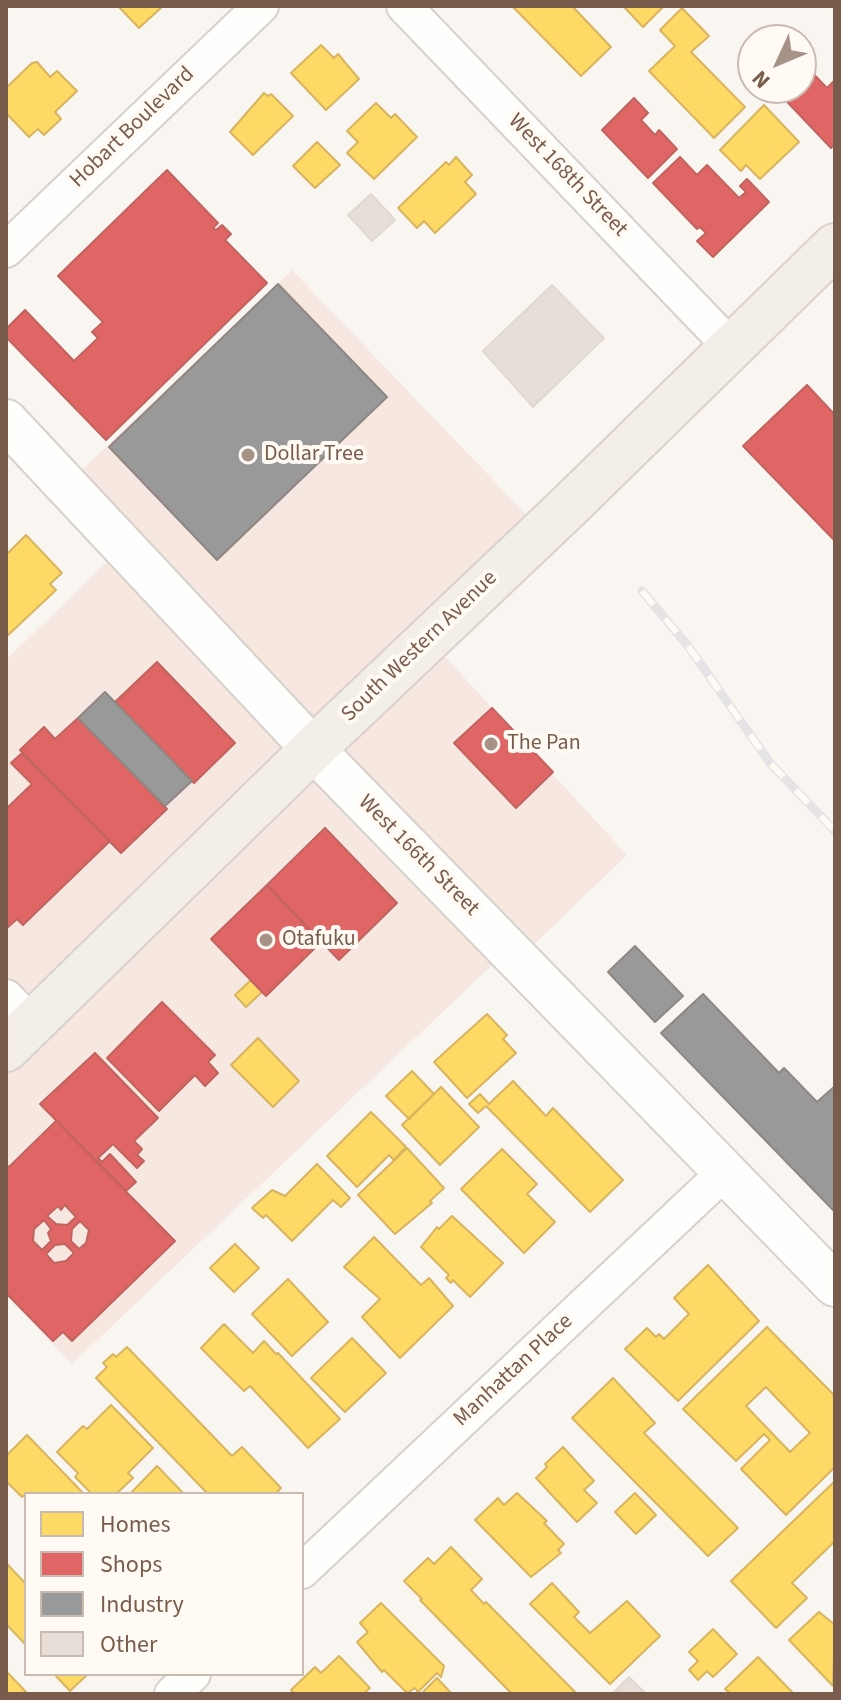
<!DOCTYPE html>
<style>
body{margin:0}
#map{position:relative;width:841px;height:1700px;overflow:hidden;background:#f9f5f0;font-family:"Source Sans 3",sans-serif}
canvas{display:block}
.frame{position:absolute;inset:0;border:8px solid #7a5c4d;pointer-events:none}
.legend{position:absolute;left:24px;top:1492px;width:280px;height:184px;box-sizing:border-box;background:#fffaf3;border:2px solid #cabbb1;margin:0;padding:10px 14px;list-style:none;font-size:24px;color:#7a5c4d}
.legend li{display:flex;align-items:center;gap:16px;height:40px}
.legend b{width:40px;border:2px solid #cabbb1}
.north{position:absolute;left:737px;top:24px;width:80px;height:80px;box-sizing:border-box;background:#fffaf3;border:2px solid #cabbb1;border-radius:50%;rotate:226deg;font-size:22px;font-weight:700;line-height:32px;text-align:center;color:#7a5c4d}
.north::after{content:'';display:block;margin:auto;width:28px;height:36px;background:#a69286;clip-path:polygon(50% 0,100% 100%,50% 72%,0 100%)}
</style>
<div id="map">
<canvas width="841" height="1700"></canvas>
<div class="frame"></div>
<ul class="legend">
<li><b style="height:22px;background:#ffd966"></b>Homes</li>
<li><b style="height:22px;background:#e06666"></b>Shops</li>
<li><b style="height:22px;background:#999"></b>Industry</li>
<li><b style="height:22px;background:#e6ded7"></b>Other</li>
</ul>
<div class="north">N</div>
</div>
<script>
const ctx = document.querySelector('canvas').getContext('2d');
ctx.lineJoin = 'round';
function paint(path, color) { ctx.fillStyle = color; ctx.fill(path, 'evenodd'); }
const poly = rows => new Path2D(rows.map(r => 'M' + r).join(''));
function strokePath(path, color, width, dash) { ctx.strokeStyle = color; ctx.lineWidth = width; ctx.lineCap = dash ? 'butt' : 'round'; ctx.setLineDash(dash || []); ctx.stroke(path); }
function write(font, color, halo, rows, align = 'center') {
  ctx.font = font + ' "Source Sans 3",sans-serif'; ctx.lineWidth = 8; ctx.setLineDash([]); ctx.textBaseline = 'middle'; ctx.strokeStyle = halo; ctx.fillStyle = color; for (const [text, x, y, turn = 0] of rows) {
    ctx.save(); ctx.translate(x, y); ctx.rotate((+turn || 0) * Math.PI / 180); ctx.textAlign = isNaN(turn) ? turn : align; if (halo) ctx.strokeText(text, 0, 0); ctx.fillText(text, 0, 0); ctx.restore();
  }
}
const commercial = poly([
 [292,270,542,531,429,639,627,855,519,959,509,949,72,1364,6,1295,6,660,123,546,66,485]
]);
const homes = poly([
 [118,6,163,6,139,28,118,6],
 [512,6,572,6,611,47,581,76,512,6],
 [623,6,664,6,643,27,623,6],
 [682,8,709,36,691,52,745,107,714,138,649,71,675,46,660,30,682,8],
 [321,45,334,58,338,54,359,79,326,110,291,73,321,45],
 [37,62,50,77,57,71,77,91,55,112,61,119,44,135,38,129,29,137,6,113,6,88,32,63,37,62],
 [264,93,268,96,271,94,293,116,253,155,230,132,264,93],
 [376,103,391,118,395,114,417,137,374,179,347,153,358,142,347,131,376,103],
 [764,105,799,142,760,179,746,165,741,171,720,150,764,105],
 [317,142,340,165,315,188,293,166,317,142],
 [456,157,472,175,465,182,476,194,435,233,424,221,417,228,398,208,446,162,449,165,456,157],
 [26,535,62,573,50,584,56,590,6,637,6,550,8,553,26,535],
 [251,980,262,992,246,1007,235,995,251,980],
 [487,1014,507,1035,503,1039,516,1053,467,1098,434,1062,487,1014],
 [258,1038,299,1081,273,1107,231,1065,258,1038],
 [412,1071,434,1094,409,1119,386,1096,412,1071],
 [513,1081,546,1116,553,1108,623,1180,590,1212,486,1106,478,1113,469,1104,480,1094,489,1104,513,1081],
 [441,1087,479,1127,440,1165,402,1125,441,1087],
 [371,1112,406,1147,394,1160,389,1155,357,1187,327,1156,371,1112],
 [407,1148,444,1188,430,1201,432,1203,395,1234,358,1195,407,1148],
 [502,1149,537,1184,527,1194,555,1222,524,1253,461,1189,502,1149],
 [317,1164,350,1198,341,1207,333,1200,292,1241,266,1215,263,1218,252,1208,272,1190,285,1196,317,1164],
 [452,1216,503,1263,470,1297,453,1280,451,1283,446,1278,449,1275,421,1247,437,1227,439,1229,452,1216],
 [374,1237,421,1285,429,1278,453,1306,400,1358,362,1317,380,1299,344,1267,374,1237],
 [235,1244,259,1268,234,1292,210,1268,235,1244],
 [708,1265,759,1321,678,1401,625,1349,647,1328,656,1337,659,1334,664,1339,689,1314,674,1298,708,1265],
 [288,1279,328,1322,292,1356,252,1314,288,1279],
 [224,1324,253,1353,264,1341,276,1354,278,1353,340,1419,308,1448,250,1386,244,1391,201,1348,224,1324],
 [767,1327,835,1396,835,1467,786,1515,741,1469,770,1440,764,1434,736,1461,683,1409,767,1327],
 [766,1387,810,1433,790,1452,746,1406,766,1387],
 [352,1338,386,1373,345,1412,311,1378,352,1338],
 [127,1347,232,1456,242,1447,281,1488,275,1494,208,1494,96,1378,107,1367,103,1363,113,1354,116,1357,127,1347],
 [613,1378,655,1423,644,1433,738,1528,708,1556,572,1418,613,1378],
 [111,1405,153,1448,128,1473,133,1478,116,1494,92,1494,75,1477,78,1473,57,1452,83,1426,87,1429,111,1405],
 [27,1435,84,1494,26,1494,22,1497,6,1481,6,1456,27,1435],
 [563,1447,594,1481,584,1490,597,1503,577,1522,536,1478,547,1467,545,1464,563,1447],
 [157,1466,184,1494,130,1494,157,1466],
 [835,1481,835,1541,792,1583,807,1598,776,1628,731,1581,835,1481],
 [517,1493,547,1521,544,1523,564,1544,558,1550,561,1553,531,1577,475,1520,498,1498,504,1505,517,1493],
 [635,1493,656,1515,636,1534,615,1512,635,1493],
 [451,1547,482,1579,471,1590,484,1604,486,1602,577,1694,512,1694,420,1600,422,1599,404,1581,428,1558,434,1564,451,1547],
 [6,1563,26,1584,26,1645,6,1624,6,1563],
 [552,1583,579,1612,574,1617,590,1633,627,1601,660,1636,610,1684,530,1604,552,1583],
 [381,1603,444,1666,441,1677,437,1673,418,1692,415,1688,407,1693,384,1670,382,1672,357,1642,368,1632,360,1623,381,1603],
 [819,1612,835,1625,833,1686,789,1640,819,1612],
 [713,1629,737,1654,713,1677,707,1671,698,1680,689,1670,698,1661,689,1652,713,1629],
 [339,1656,370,1688,363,1694,295,1694,291,1690,315,1667,321,1673,339,1656],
 [758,1657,794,1694,731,1694,725,1689,758,1657],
 [6,1671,28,1694,6,1694,6,1671],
 [54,1674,88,1674,70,1691,54,1674],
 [437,1678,452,1694,421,1694,437,1678]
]);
const shops = poly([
 [801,61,827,88,835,80,835,144,831,148,774,88,801,88,801,61],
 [634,98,648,113,641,120,655,135,659,130,677,149,648,178,602,130,634,98],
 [680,157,697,175,707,165,739,198,746,192,740,186,747,179,769,202,713,257,697,241,706,233,700,227,697,229,653,183,680,157],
 [167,170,218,223,213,228,216,230,222,225,231,234,225,240,267,283,106,440,6,337,6,329,25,310,74,361,98,338,92,332,103,322,58,276,167,170],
 [807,385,835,415,835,541,743,446,807,385],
 [157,662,235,743,194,783,115,702,157,662],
 [492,708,553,772,516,808,454,743,492,708],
 [78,718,167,809,121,853,20,750,44,727,55,739,78,718],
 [22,753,110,841,23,925,17,919,7,928,6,809,32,784,11,763,22,753],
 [325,828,397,903,339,960,267,885,325,828],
 [267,885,321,942,266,996,211,939,267,885],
 [162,1002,215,1055,208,1062,218,1073,205,1086,195,1075,159,1111,107,1058,162,1002],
 [95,1053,158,1118,134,1141,142,1149,137,1155,144,1161,137,1168,113,1144,98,1158,102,1162,110,1154,136,1182,126,1191,40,1104,95,1053],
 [56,1121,175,1241,72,1341,63,1332,53,1341,6,1293,6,1167,10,1166,56,1121],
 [65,1205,76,1217,67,1225,56,1224,47,1216,58,1206,61,1210,65,1205],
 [44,1220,51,1229,48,1233,51,1241,42,1250,33,1241,34,1229,44,1220],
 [80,1221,89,1230,86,1243,79,1249,71,1241,72,1229,80,1221],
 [65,1244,74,1253,66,1261,54,1263,46,1254,55,1245,65,1244]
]);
const industry = poly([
 [278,284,387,397,217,560,109,447,278,284],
 [105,692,192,781,165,806,78,718,105,692],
 [635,946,683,996,655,1022,608,972,635,946],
 [703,994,779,1073,784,1068,817,1102,835,1086,835,1212,661,1033,703,994]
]);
const building = poly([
 [371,194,395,220,372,241,348,215,371,194],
 [552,285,604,338,533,407,483,351,552,285],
 [629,1677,646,1694,614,1692,629,1677]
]);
const minor = poly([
 [404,6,730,346],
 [6,250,261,6],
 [6,997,32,1024],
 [302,1571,726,1171],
 [172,1694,193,1674]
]);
const tertiary = poly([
 [6,421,313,749,835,1285]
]);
const primary = poly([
 [6,1049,313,749,567,508,835,246]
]);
const rail = poly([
 [642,591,688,646,770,763,835,831]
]);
const markers = [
 [248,455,8,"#a69286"],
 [491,744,8,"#a69286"],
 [266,940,8,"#a69286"]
];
const streetNames = [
 ["Hobart Boulevard",133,128,-44],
 ["West 168th Street",567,176,46],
 ["South Western Avenue",420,647,-44],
 ["West 166th Street",418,856,45],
 ["Manhattan Place",514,1371,-43]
];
const poiNames = [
 ["Dollar Tree",264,455],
 ["The Pan",507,744],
 ["Otafuku",282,940]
];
paint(commercial, '#f6e8e1');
paint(homes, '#ffd966');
strokePath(homes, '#d7b45e', 2);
paint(shops, '#e06666');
strokePath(shops, '#c1635e', 2);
paint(industry, '#999');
strokePath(industry, '#908782', 2);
paint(building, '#e6ded7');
strokePath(building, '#e2d8d2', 2);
strokePath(minor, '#d7d1cb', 38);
strokePath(tertiary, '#d7d1cb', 46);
strokePath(primary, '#dad1cc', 48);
strokePath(minor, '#fefefd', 34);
strokePath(tertiary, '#fefefd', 42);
strokePath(primary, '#f3eee8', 44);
strokePath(rail, '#e6e3e7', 9);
strokePath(rail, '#fffaf3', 6, [18]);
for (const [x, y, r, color] of markers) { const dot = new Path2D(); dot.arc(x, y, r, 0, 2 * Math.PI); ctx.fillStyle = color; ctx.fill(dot); strokePath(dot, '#fffaf3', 3); }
write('22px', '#7a5c4d', '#fffaf3', streetNames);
write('22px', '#7a5c4d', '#fffaf3', poiNames, 'left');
</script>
